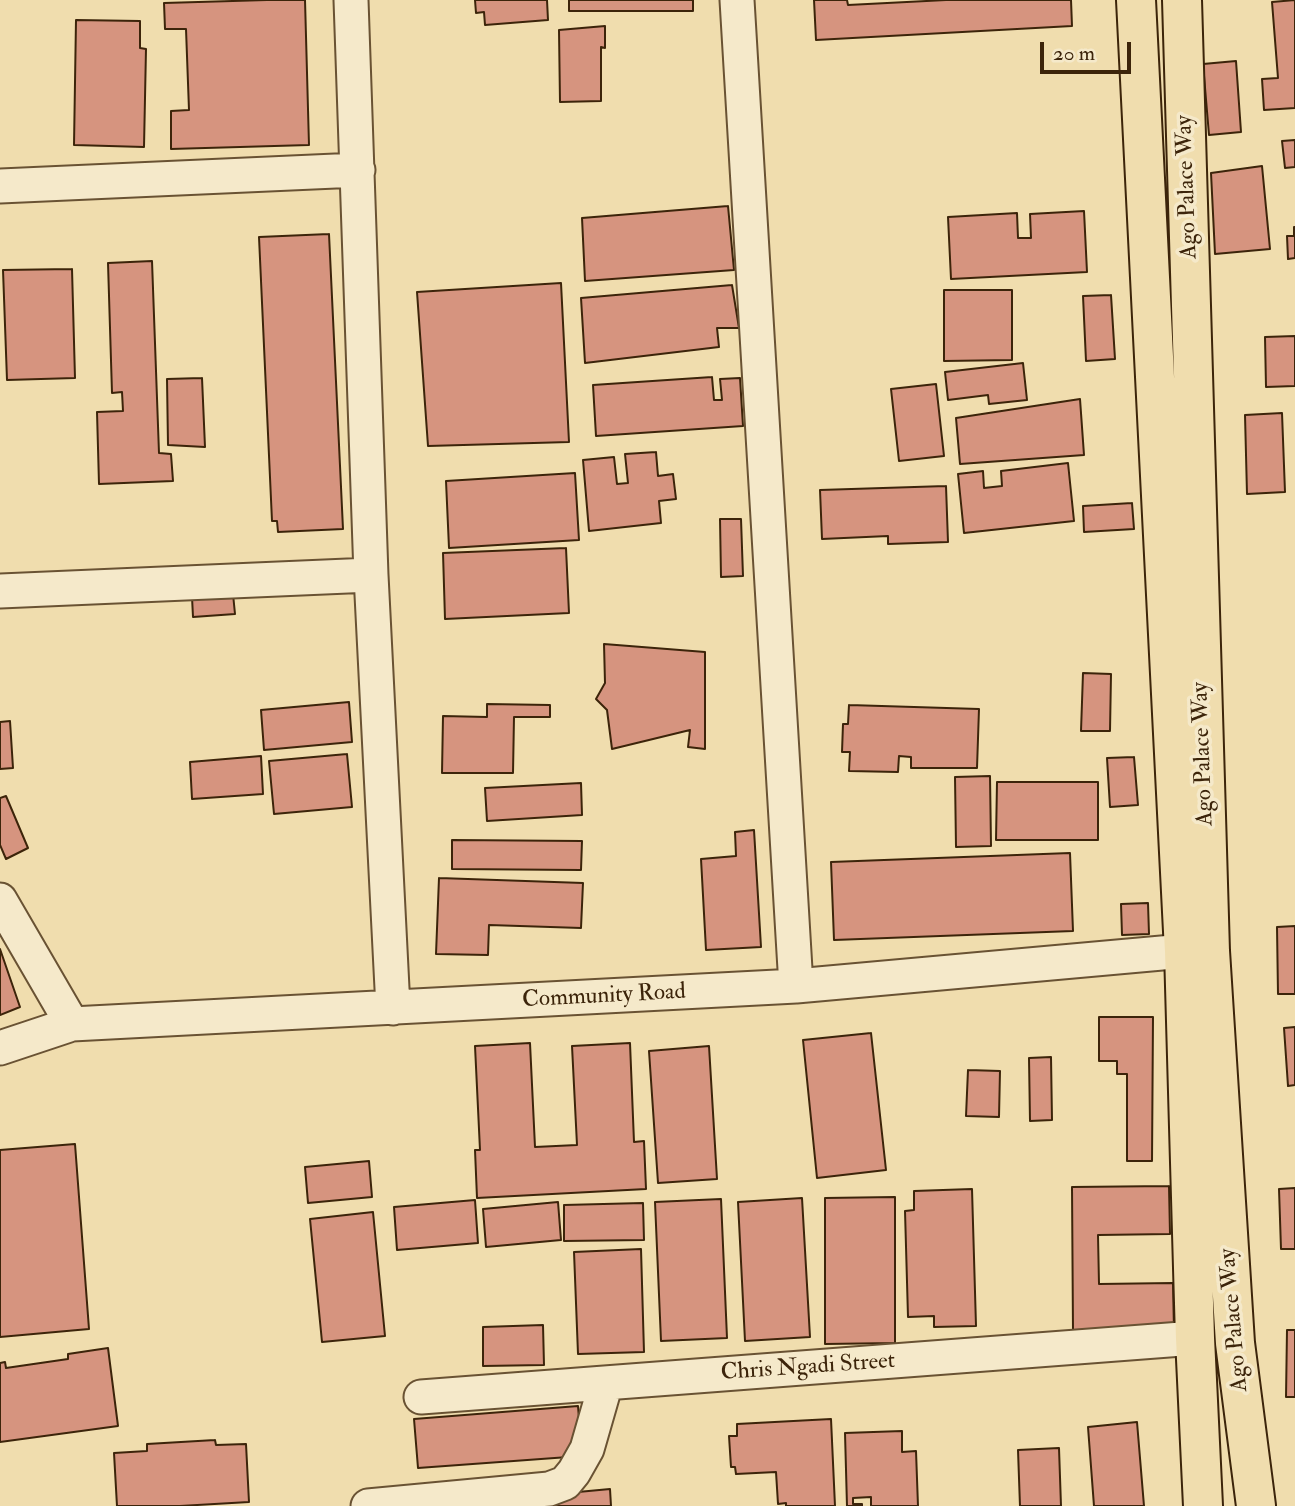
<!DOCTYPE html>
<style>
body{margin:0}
#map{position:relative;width:1295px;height:1506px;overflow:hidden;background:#f0ddae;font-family:"IM FELL Double Pica",serif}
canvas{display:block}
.scale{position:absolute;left:1040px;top:42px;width:91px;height:32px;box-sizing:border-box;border:4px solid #3c240a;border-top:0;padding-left:9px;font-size:21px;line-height:24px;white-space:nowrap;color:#3c240a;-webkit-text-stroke:5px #f5e9ca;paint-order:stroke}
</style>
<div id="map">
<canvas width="1295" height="1506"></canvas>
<div class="scale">20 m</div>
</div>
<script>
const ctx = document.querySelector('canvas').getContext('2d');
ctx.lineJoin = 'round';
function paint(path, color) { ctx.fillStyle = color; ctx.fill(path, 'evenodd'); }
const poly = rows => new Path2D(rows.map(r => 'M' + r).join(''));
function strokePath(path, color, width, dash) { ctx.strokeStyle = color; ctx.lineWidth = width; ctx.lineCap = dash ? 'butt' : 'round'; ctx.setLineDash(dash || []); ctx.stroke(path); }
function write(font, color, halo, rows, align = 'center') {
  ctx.font = font + ' "IM FELL Double Pica",serif'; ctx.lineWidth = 7; ctx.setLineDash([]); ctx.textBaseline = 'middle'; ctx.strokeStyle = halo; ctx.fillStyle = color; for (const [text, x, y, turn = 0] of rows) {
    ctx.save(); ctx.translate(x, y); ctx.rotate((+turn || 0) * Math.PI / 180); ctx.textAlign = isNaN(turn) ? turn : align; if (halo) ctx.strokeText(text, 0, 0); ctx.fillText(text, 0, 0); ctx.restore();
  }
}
const building = poly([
 [267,0,305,0,309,145,171,149,171,111,189,110,186,29,165,29,164,3,267,0],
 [475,0,547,0,548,20,485,25,484,12,476,13,475,0],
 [569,0,693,0,693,11,569,11,569,0],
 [814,0,847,0,848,5,946,0,1071,0,1072,26,816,40,814,0],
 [1295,0,1295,108,1264,110,1262,79,1278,78,1272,2,1295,0],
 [76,20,140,21,140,48,146,49,144,147,74,145,76,20],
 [605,26,605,48,601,47,601,101,560,102,559,30,605,26],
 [1236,61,1241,132,1209,135,1203,64,1236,61],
 [1295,140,1295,167,1285,168,1282,141,1295,140],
 [1262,166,1270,249,1215,254,1211,173,1262,166],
 [728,206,734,270,585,281,582,218,728,206],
 [1084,211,1087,272,951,279,948,217,1017,213,1018,238,1031,238,1030,214,1084,211],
 [1294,227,1295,227,1295,258,1288,259,1287,236,1294,236,1294,227],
 [329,234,343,529,278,532,277,521,272,521,259,237,329,234],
 [152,261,159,453,171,454,173,481,99,484,97,412,123,411,122,392,112,393,108,263,152,261],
 [72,269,75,378,7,380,3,270,72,269],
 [561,283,569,442,428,446,417,292,561,283],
 [732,285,739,328,717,328,719,347,585,363,581,298,732,285],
 [944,290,1012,290,1012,360,944,361,944,290],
 [1111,295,1115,359,1086,361,1083,296,1111,295],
 [1295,336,1295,386,1266,387,1265,337,1295,336],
 [1023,363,1027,400,989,404,988,395,948,400,945,372,1023,363],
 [712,377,714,400,722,400,720,379,740,378,743,426,596,436,593,385,712,377],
 [202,378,205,447,168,445,167,379,202,378],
 [936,384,944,456,899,461,891,389,936,384],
 [1080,399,1084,455,960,464,956,418,1080,399],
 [1282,413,1285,492,1247,494,1245,415,1282,413],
 [656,452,658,476,673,474,676,499,659,501,661,523,589,531,583,460,614,457,617,484,628,483,625,454,656,452],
 [1068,463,1074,521,964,533,958,474,983,471,984,488,1002,486,1001,471,1068,463],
 [575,473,579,540,449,548,446,481,575,473],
 [946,486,948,542,888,544,888,536,822,539,820,490,946,486],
 [1132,503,1134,529,1084,532,1083,506,1132,503],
 [720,519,741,519,743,576,721,577,720,519],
 [566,548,569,613,445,619,443,553,566,548],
 [233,594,235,614,193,617,192,597,233,594],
 [604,644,705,652,705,749,688,747,690,730,612,749,607,710,596,699,605,683,604,644],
 [1083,673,1111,674,1110,731,1081,731,1083,673],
 [349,702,352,742,264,750,261,710,349,702],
 [487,704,550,705,550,717,514,717,513,773,442,773,443,716,487,717,487,704],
 [849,705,979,709,977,768,911,768,911,757,899,756,898,772,849,771,850,752,842,752,843,724,848,724,849,705],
 [10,721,13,768,0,769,0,722,10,721],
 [347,754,352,807,274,814,269,761,347,754],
 [261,756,263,794,192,799,190,762,261,756],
 [1134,757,1138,805,1110,807,1107,758,1134,757],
 [990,776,991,846,956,847,955,777,990,776],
 [997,782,1098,782,1098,840,996,840,997,782],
 [581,783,582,815,487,821,485,788,581,783],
 [6,796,28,848,6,859,0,845,0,798,6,796],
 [754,830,761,947,706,950,701,859,736,856,735,832,754,830],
 [452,840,582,841,581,870,452,869,452,840],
 [1070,853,1073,931,834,940,831,862,1070,853],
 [439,878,583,883,581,928,489,925,488,955,436,954,439,878],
 [1148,903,1149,934,1122,935,1121,904,1148,903],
 [1295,926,1295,994,1278,994,1277,927,1295,926],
 [0,949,20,1007,0,1015,0,949],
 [1099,1017,1153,1017,1152,1161,1127,1161,1127,1074,1117,1074,1117,1061,1099,1061,1099,1017],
 [1295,1027,1295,1085,1288,1086,1284,1028,1295,1027],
 [871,1033,886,1170,817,1178,803,1040,871,1033],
 [530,1043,535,1147,577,1145,572,1046,630,1043,634,1142,644,1141,646,1189,477,1198,475,1150,480,1150,475,1046,530,1043],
 [709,1046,717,1179,658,1183,649,1051,709,1046],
 [1051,1057,1052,1120,1030,1121,1029,1058,1051,1057],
 [968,1070,1000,1071,999,1117,966,1116,968,1070],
 [75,1144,89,1329,0,1337,0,1150,75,1144],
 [369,1161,372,1197,308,1203,305,1167,369,1161],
 [1169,1186,1170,1234,1098,1235,1099,1284,1173,1283,1174,1330,1073,1332,1072,1187,1169,1186],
 [1295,1188,1295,1249,1281,1249,1279,1189,1295,1188],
 [972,1189,976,1326,934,1327,934,1316,908,1317,905,1211,914,1210,914,1191,972,1189],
 [895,1197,895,1343,825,1344,825,1198,895,1197],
 [802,1198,810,1337,745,1341,738,1202,802,1198],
 [721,1199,727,1338,661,1341,655,1202,721,1199],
 [475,1200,478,1243,397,1250,394,1207,475,1200],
 [558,1202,561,1240,486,1247,483,1209,558,1202],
 [643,1203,644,1240,564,1241,564,1205,643,1203],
 [373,1212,385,1336,322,1342,310,1219,373,1212],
 [641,1249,644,1352,578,1354,574,1252,641,1249],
 [543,1325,544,1365,483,1366,483,1327,543,1325],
 [1287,1330,1295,1330,1295,1397,1286,1397,1287,1330],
 [108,1348,118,1426,0,1442,0,1363,5,1362,6,1368,68,1359,68,1354,108,1348],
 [578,1406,582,1456,418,1468,414,1419,578,1406],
 [831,1419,835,1506,786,1506,786,1503,778,1504,776,1472,736,1474,735,1467,731,1467,729,1436,737,1436,737,1424,831,1419],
 [1137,1422,1144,1506,1094,1506,1088,1427,1137,1422],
 [902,1431,902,1452,916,1451,918,1506,871,1506,871,1497,853,1498,853,1504,862,1504,862,1506,847,1506,845,1433,902,1431],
 [215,1440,216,1445,246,1444,249,1502,180,1506,117,1506,114,1453,147,1451,147,1444,215,1440],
 [1059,1448,1061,1506,1020,1506,1018,1450,1059,1448],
 [610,1489,611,1506,547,1506,546,1495,610,1489]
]);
const minor = poly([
 [351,0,371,575,393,1008],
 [737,0,796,986],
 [0,186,358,170],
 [0,591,371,575],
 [0,900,72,1024],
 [0,1048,72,1024,796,986,1184,951,1210,951],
 [421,1397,1195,1338],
 [368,1506,549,1489,565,1483,574,1472,587,1449,606,1383]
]);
const major = poly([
 [1136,0,1184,951,1195,1338,1203,1506],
 [1182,0,1210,951,1235,1343,1256,1506]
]);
const streetNames = [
 ["Ago Palace Way",1188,187,-92],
 ["Ago Palace Way",1204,754,-92],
 ["Community Road",604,997,-3],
 ["Ago Palace Way",1235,1320,-95],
 ["Chris Ngadi Street",808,1368,-4]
];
paint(building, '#d6947f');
strokePath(building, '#3c240a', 2);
strokePath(minor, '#695233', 37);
strokePath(major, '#3c240a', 42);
strokePath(minor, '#f5e9ca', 33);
strokePath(major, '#f0ddae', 38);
write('23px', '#3c240a', '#f5e9ca', streetNames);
</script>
